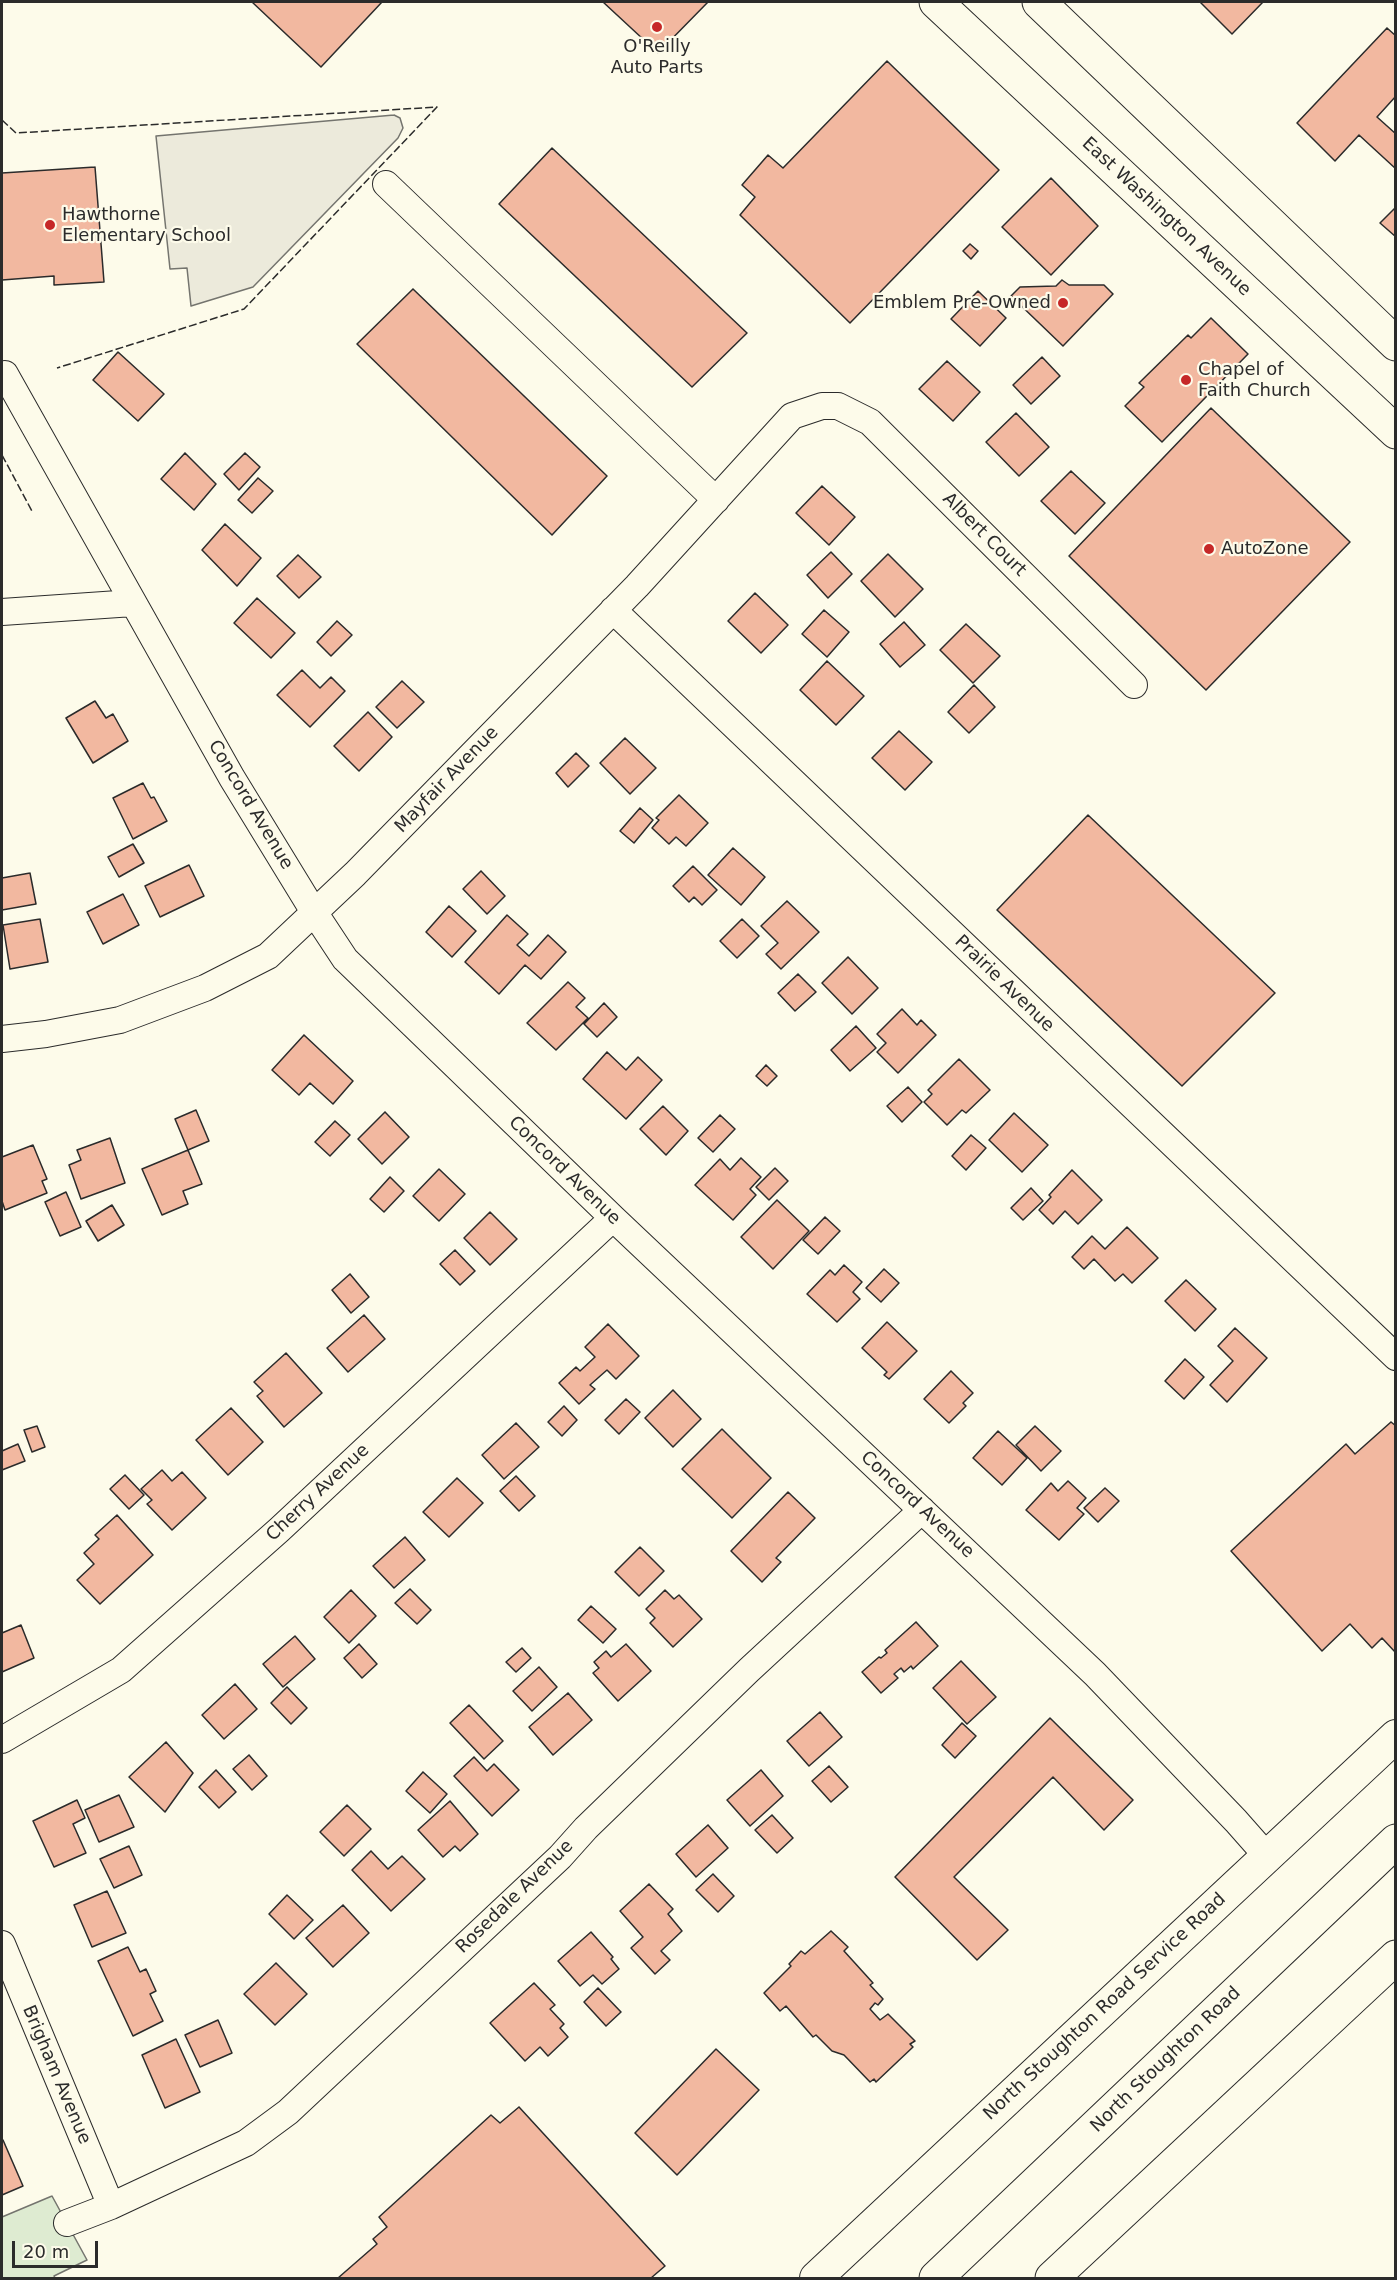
<!DOCTYPE html>
<style>
body{margin:0}
#map{position:relative;width:1397px;height:2280px;overflow:hidden;background:#fdfbea;font-family:"DejaVu Sans",sans-serif}
canvas{display:block}
.frame{position:absolute;inset:0;border:3px solid #2b2b2b;pointer-events:none}
.scale{position:absolute;left:12px;top:2241px;width:86px;height:27px;box-sizing:border-box;border:3px solid #2b2b2b;border-top:0;padding-left:8px;font-size:18px;line-height:21px;white-space:nowrap;color:#2b2b2b;-webkit-text-stroke:4px #fdfbea;paint-order:stroke}
</style>
<div id="map">
<canvas width="1397" height="2280"></canvas>
<div class="frame"></div>
<div class="scale">20 m</div>
</div>
<script>
const ctx = document.querySelector('canvas').getContext('2d');
ctx.lineJoin = 'round';
function paint(path, color) { ctx.fillStyle = color; ctx.fill(path, 'evenodd'); }
const poly = rows => new Path2D(rows.map(r => 'M' + r).join(''));
function strokePath(path, color, width, dash) { ctx.strokeStyle = color; ctx.lineWidth = width; ctx.lineCap = dash ? 'butt' : 'round'; ctx.setLineDash(dash || []); ctx.stroke(path); }
function write(font, color, halo, rows, align = 'center') {
  ctx.font = font + ' "DejaVu Sans",sans-serif'; ctx.lineWidth = 4.5; ctx.setLineDash([]); ctx.textBaseline = 'middle'; ctx.strokeStyle = halo; ctx.fillStyle = color; for (const [text, x, y, turn = 0] of rows) {
    ctx.save(); ctx.translate(x, y); ctx.rotate((+turn || 0) * Math.PI / 180); ctx.textAlign = isNaN(turn) ? turn : align; if (halo) ctx.strokeText(text, 0, 0); ctx.fillText(text, 0, 0); ctx.restore();
  }
}
const green = poly([
 [52,2196,87,2260,54,2276,55,2278,2,2278,2,2217,52,2196]
]);
const parking = poly([
 [394,115,400,118,403,128,398,138,253,287,191,306,187,268,170,269,156,136,394,115]
]);
const building = poly([
 [252,2,382,2,321,67,252,2],
 [603,2,708,2,658,53,603,2],
 [1200,2,1263,2,1232,34,1200,2],
 [1387,28,1396,36,1396,96,1377,117,1396,134,1396,169,1359,135,1335,161,1297,123,1387,28],
 [887,61,999,170,850,323,740,215,755,197,742,185,768,155,783,168,887,61],
 [552,148,747,333,692,387,499,204,552,148],
 [95,167,104,282,54,285,54,276,2,280,2,173,95,167],
 [1051,178,1098,226,1051,275,1002,227,1051,178],
 [1396,207,1396,237,1380,223,1396,207],
 [970,244,978,251,971,259,963,251,970,244],
 [1062,280,1069,285,1104,285,1113,294,1063,346,1011,296,1020,287,1056,286,1062,280],
 [413,289,607,476,552,535,357,344,413,289],
 [978,291,1006,318,980,346,951,319,978,291],
 [1211,318,1248,354,1162,442,1125,406,1144,387,1139,383,1188,335,1191,338,1211,318],
 [118,352,164,394,138,421,93,380,118,352],
 [1042,357,1060,376,1031,404,1013,385,1042,357],
 [947,361,980,392,953,421,919,389,947,361],
 [1211,408,1350,542,1206,690,1069,556,1211,408],
 [1016,413,1049,447,1019,476,986,442,1016,413],
 [185,453,216,484,194,510,161,479,185,453],
 [245,453,260,467,239,490,224,474,245,453],
 [1071,471,1105,503,1075,534,1041,501,1071,471],
 [258,478,273,491,252,513,238,500,258,478],
 [822,486,855,517,829,545,796,513,822,486],
 [225,524,261,558,237,586,202,550,225,524],
 [831,552,852,574,828,598,807,575,831,552],
 [888,554,923,589,895,617,861,581,888,554],
 [298,555,321,577,299,598,277,576,298,555],
 [755,593,788,625,761,653,728,621,755,593],
 [257,598,295,633,271,658,234,623,257,598],
 [824,610,849,632,827,657,802,634,824,610],
 [337,621,352,635,331,656,317,642,337,621],
 [904,622,925,645,900,667,880,644,904,622],
 [966,624,1000,656,973,683,940,650,966,624],
 [827,661,864,696,836,725,800,690,827,661],
 [302,670,320,688,331,677,345,691,310,727,277,695,302,670],
 [402,681,424,702,397,728,376,707,402,681],
 [974,685,995,707,969,733,948,712,974,685],
 [95,701,106,718,113,714,128,741,93,763,66,718,95,701],
 [368,712,392,737,359,771,334,746,368,712],
 [899,731,932,762,905,790,872,758,899,731],
 [625,738,656,768,630,794,600,763,625,738],
 [576,753,589,766,568,787,556,773,576,753],
 [143,783,151,798,154,797,167,821,133,839,113,798,143,783],
 [679,795,708,823,686,846,676,837,669,844,652,828,659,820,656,818,679,795],
 [640,808,653,820,634,843,620,831,640,808],
 [1088,815,1275,993,1182,1086,997,910,1088,815],
 [133,844,144,863,119,877,108,857,133,844],
 [733,848,765,877,741,905,708,875,733,848],
 [189,865,204,896,160,917,145,886,189,865],
 [693,866,717,890,702,905,694,897,689,902,673,886,693,866],
 [481,871,505,896,487,914,463,889,481,871],
 [30,873,36,904,2,910,2,878,30,873],
 [123,894,139,925,103,944,87,912,123,894],
 [787,901,819,932,781,969,766,954,778,943,761,926,787,901],
 [449,906,476,931,452,957,426,932,449,906],
 [507,915,528,934,517,945,529,956,548,935,566,952,541,979,525,965,499,994,465,962,507,915],
 [40,919,48,962,10,969,3,925,40,919],
 [742,919,759,936,737,958,720,941,742,919],
 [848,957,878,988,852,1014,822,983,848,957],
 [798,974,816,992,795,1011,778,993,798,974],
 [568,982,585,998,576,1007,588,1018,556,1050,527,1023,568,982],
 [604,1003,617,1017,597,1037,584,1024,604,1003],
 [902,1009,917,1025,921,1020,936,1035,898,1073,877,1052,886,1043,877,1034,902,1009],
 [856,1026,876,1048,850,1071,831,1050,856,1026],
 [304,1035,353,1081,333,1104,310,1083,299,1095,272,1070,304,1035],
 [607,1052,626,1070,638,1057,662,1080,626,1119,583,1079,607,1052],
 [959,1059,990,1090,966,1113,962,1110,947,1125,924,1102,932,1094,928,1090,959,1059],
 [766,1065,777,1076,767,1086,756,1076,766,1065],
 [908,1087,922,1102,902,1122,887,1106,908,1087],
 [663,1106,688,1131,666,1155,640,1129,663,1106],
 [196,1110,209,1141,188,1150,175,1119,196,1110],
 [385,1112,409,1137,382,1164,358,1139,385,1112],
 [1014,1113,1048,1145,1022,1172,989,1140,1014,1113],
 [720,1115,735,1129,713,1152,698,1138,720,1115],
 [335,1121,350,1135,330,1156,315,1142,335,1121],
 [971,1135,986,1148,966,1170,952,1156,971,1135],
 [110,1138,125,1183,81,1199,69,1165,81,1160,77,1150,110,1138],
 [33,1145,47,1179,42,1181,47,1193,5,1210,2,1201,2,1157,33,1145],
 [188,1150,202,1184,183,1191,188,1204,162,1215,142,1169,188,1150],
 [741,1158,761,1177,750,1189,756,1195,733,1220,695,1185,720,1159,730,1170,741,1158],
 [775,1168,788,1181,769,1200,756,1187,775,1168],
 [439,1169,465,1194,439,1221,413,1196,439,1169],
 [1072,1170,1102,1200,1078,1224,1065,1211,1053,1224,1039,1210,1051,1197,1049,1195,1072,1170],
 [390,1177,404,1191,384,1212,370,1199,390,1177],
 [1031,1188,1043,1201,1023,1220,1011,1208,1031,1188],
 [66,1192,81,1227,60,1236,45,1202,66,1192],
 [777,1200,809,1231,773,1269,741,1237,777,1200],
 [112,1205,124,1225,98,1241,86,1221,112,1205],
 [490,1212,517,1239,490,1265,464,1238,490,1212],
 [825,1217,840,1231,818,1254,803,1240,825,1217],
 [1127,1227,1158,1258,1132,1283,1123,1274,1115,1281,1094,1259,1084,1269,1072,1257,1092,1236,1105,1249,1127,1227],
 [455,1250,475,1271,460,1285,440,1264,455,1250],
 [844,1265,862,1282,853,1292,860,1299,837,1322,807,1294,830,1270,835,1275,844,1265],
 [884,1269,899,1283,881,1302,866,1288,884,1269],
 [350,1274,369,1297,351,1313,332,1290,350,1274],
 [1186,1280,1216,1309,1195,1331,1165,1301,1186,1280],
 [364,1315,385,1339,348,1372,327,1348,364,1315],
 [887,1322,917,1351,889,1379,884,1375,887,1372,862,1348,887,1322],
 [608,1324,639,1356,616,1379,607,1370,590,1385,595,1389,579,1404,559,1383,576,1367,580,1371,595,1357,585,1347,608,1324],
 [1235,1328,1267,1358,1227,1402,1210,1385,1233,1361,1218,1346,1235,1328],
 [286,1353,322,1393,284,1427,257,1396,263,1391,254,1382,286,1353],
 [1185,1359,1204,1377,1184,1399,1165,1381,1185,1359],
 [951,1371,973,1393,963,1403,966,1406,949,1423,924,1399,951,1371],
 [673,1390,701,1419,673,1447,645,1418,673,1390],
 [626,1399,640,1412,619,1434,605,1420,626,1399],
 [564,1406,577,1420,562,1436,548,1422,564,1406],
 [231,1408,263,1442,228,1475,196,1440,231,1408],
 [1391,1422,1396,1426,1396,1653,1382,1638,1372,1648,1350,1624,1322,1651,1231,1551,1346,1444,1355,1454,1391,1422],
 [516,1423,539,1447,504,1479,482,1455,516,1423],
 [37,1426,45,1447,32,1452,24,1430,37,1426],
 [1035,1426,1061,1451,1041,1471,1016,1445,1035,1426],
 [722,1429,771,1478,732,1518,682,1469,722,1429],
 [998,1431,1027,1458,1002,1485,973,1458,998,1431],
 [18,1444,25,1461,2,1470,2,1451,18,1444],
 [162,1470,172,1481,182,1472,206,1498,172,1530,147,1504,152,1500,141,1489,162,1470],
 [125,1475,144,1495,129,1509,110,1489,125,1475],
 [516,1476,535,1496,519,1511,500,1491,516,1476],
 [457,1478,483,1503,449,1537,423,1512,457,1478],
 [1068,1481,1086,1498,1077,1508,1084,1514,1059,1540,1026,1510,1051,1483,1058,1491,1068,1481],
 [1105,1488,1119,1501,1098,1522,1084,1508,1105,1488],
 [788,1492,815,1518,776,1558,781,1562,762,1582,731,1551,788,1492],
 [117,1515,153,1555,100,1604,77,1580,94,1564,84,1553,99,1539,95,1535,117,1515],
 [405,1537,425,1560,394,1588,373,1566,405,1537],
 [640,1547,664,1571,639,1596,615,1572,640,1547],
 [410,1589,431,1610,417,1624,395,1603,410,1589],
 [351,1590,376,1616,349,1643,324,1617,351,1590],
 [665,1590,674,1599,679,1595,702,1619,673,1647,650,1623,655,1618,646,1609,665,1590],
 [591,1606,616,1629,603,1643,578,1620,591,1606],
 [916,1622,938,1646,913,1669,911,1666,904,1672,901,1668,894,1674,898,1678,881,1693,862,1672,879,1657,881,1658,887,1653,885,1650,916,1622],
 [21,1625,34,1658,2,1672,2,1633,21,1625],
 [295,1636,315,1659,283,1687,263,1664,295,1636],
 [359,1644,377,1664,362,1678,344,1658,359,1644],
 [626,1644,651,1671,618,1701,593,1673,599,1668,594,1662,606,1651,611,1657,626,1644],
 [522,1648,531,1658,516,1672,506,1662,522,1648],
 [961,1661,996,1697,967,1724,933,1688,961,1661],
 [539,1667,557,1687,532,1711,513,1691,539,1667],
 [235,1684,257,1709,224,1739,202,1715,235,1684],
 [287,1687,307,1708,291,1724,271,1703,287,1687],
 [568,1693,592,1720,553,1755,529,1727,568,1693],
 [469,1705,503,1741,484,1759,450,1723,469,1705],
 [820,1712,842,1737,809,1766,787,1741,820,1712],
 [1050,1718,1133,1800,1104,1830,1053,1777,954,1877,1008,1930,977,1960,895,1877,1050,1718],
 [962,1723,976,1736,955,1758,942,1745,962,1723],
 [166,1742,193,1773,165,1812,129,1777,166,1742],
 [249,1755,267,1776,252,1790,233,1769,249,1755],
 [474,1757,487,1771,494,1764,519,1790,492,1816,454,1776,474,1757],
 [829,1766,848,1787,831,1802,812,1781,829,1766],
 [216,1770,236,1792,219,1808,199,1787,216,1770],
 [761,1770,783,1796,750,1826,727,1800,761,1770],
 [423,1772,447,1794,430,1813,406,1791,423,1772],
 [119,1795,134,1827,99,1842,85,1810,119,1795],
 [77,1800,85,1818,73,1824,86,1853,54,1867,33,1821,77,1800],
 [450,1801,478,1834,460,1851,455,1846,443,1857,418,1830,450,1801],
 [347,1805,371,1829,344,1856,320,1832,347,1805],
 [772,1815,793,1838,777,1853,755,1830,772,1815],
 [708,1825,728,1848,696,1877,676,1854,708,1825],
 [129,1846,142,1875,114,1888,100,1859,129,1846],
 [371,1851,388,1869,402,1856,425,1879,391,1911,352,1870,371,1851],
 [713,1874,734,1896,718,1912,696,1890,713,1874],
 [649,1884,673,1909,668,1914,682,1931,661,1951,670,1960,655,1974,631,1948,643,1937,620,1911,649,1884],
 [107,1891,126,1933,92,1947,74,1905,107,1891],
 [287,1895,313,1920,294,1939,269,1914,287,1895],
 [343,1905,369,1933,333,1967,306,1938,343,1905],
 [831,1931,848,1947,844,1951,873,1983,870,1985,883,1999,878,2005,875,2003,870,2009,880,2020,888,2014,915,2041,910,2044,913,2047,876,2082,874,2079,870,2082,844,2055,832,2051,816,2035,813,2037,786,2006,780,2011,764,1993,791,1966,789,1964,801,1951,805,1954,831,1931],
 [591,1932,613,1957,611,1959,619,1969,602,1984,593,1975,580,1986,558,1961,591,1932],
 [128,1947,140,1972,146,1969,156,1991,150,1994,163,2021,133,2036,98,1961,128,1947],
 [276,1963,307,1994,275,2025,244,1994,276,1963],
 [534,1983,555,2005,550,2009,564,2024,560,2028,568,2037,548,2056,540,2047,525,2061,490,2023,534,1983],
 [598,1988,621,2012,606,2026,584,2002,598,1988],
 [218,2020,232,2053,200,2067,185,2035,218,2020],
 [176,2039,200,2092,165,2108,142,2055,176,2039],
 [716,2049,759,2090,677,2175,635,2133,716,2049],
 [519,2107,665,2266,651,2278,338,2278,377,2244,373,2239,387,2227,379,2217,491,2115,500,2123,519,2107],
 [3,2140,23,2186,2,2195,2,2141,3,2140]
]);
const minor = poly([
 [386,184,716,500],
 [5,374,232,778,314,912,345,959,613,1218,1095,1674,1236,1821,1266,1855],
 [613,610,1396,1357],
 [2,612,133,603],
 [2,1039,46,1034,120,1020,205,988,268,956,355,874,637,586,792,416,822,406,838,406,870,422,1134,685],
 [2,1740,121,1670,279,1530,613,1218],
 [2,1944,111,2206],
 [67,2223,111,2206,246,2143,288,2112,560,1857,586,1828,749,1670,922,1510]
]);
const tertiary = poly([
 [816,2278,1396,1736]
]);
const primary = poly([
 [936,2,1396,432],
 [1039,2,1396,344],
 [936,2278,1396,1841],
 [1052,2278,1396,1957]
]);
const fence = poly([
 [2,120,16,133,437,107,244,309,57,368],
 [2,455,33,513]
]);
const markers = [
 [657,27,6,"#c62828"],
 [50,225,6,"#c62828"],
 [1063,303,6,"#c62828"],
 [1186,380,6,"#c62828"],
 [1209,549,6,"#c62828"]
];
const poiNames = [
 ["O'Reilly",657,47,"center"],
 ["Auto Parts",657,68,"center"],
 ["Hawthorne",62,215],
 ["Elementary School",62,236],
 ["Emblem Pre-Owned",1051,303,"right"],
 ["Chapel of",1198,370],
 ["Faith Church",1198,391],
 ["AutoZone",1221,549]
];
const streetNames = [
 ["East Washington Avenue",1166,217,43],
 ["Albert Court",984,535,45],
 ["Mayfair Avenue",447,780,-46],
 ["Concord Avenue",250,805,59],
 ["Prairie Avenue",1004,984,44],
 ["Concord Avenue",564,1171,44],
 ["Cherry Avenue",318,1493,-43],
 ["Concord Avenue",917,1505,43],
 ["Rosedale Avenue",515,1897,-44],
 ["North Stoughton Road Service Road",1105,2007,-43],
 ["North Stoughton Road",1166,2060,-44],
 ["Brigham Avenue",56,2075,67]
];
paint(green, '#deebd1');
strokePath(green, '#74746e', 1.5);
paint(parking, '#eceadb');
strokePath(parking, '#74746e', 1.5);
paint(building, '#f2b8a0');
strokePath(building, '#2b2b2b', 1.5);
strokePath(minor, '#2b2b2b', 28);
strokePath(tertiary, '#2b2b2b', 34);
strokePath(primary, '#2b2b2b', 35);
strokePath(minor, '#fdfbea', 26);
strokePath(tertiary, '#fdfbea', 32);
strokePath(primary, '#fdfbea', 33);
strokePath(fence, '#2b2b2b', 1.5, [8, 3]);
for (const [x, y, r, color] of markers) { const dot = new Path2D(); dot.arc(x, y, r, 0, 2 * Math.PI); ctx.fillStyle = color; ctx.fill(dot); strokePath(dot, '#fdfbea', 2); }
write('18px', '#2b2b2b', '#fdfbea', poiNames, 'left');
write('18px', '#2b2b2b', '#fdfbea', streetNames);
</script>
